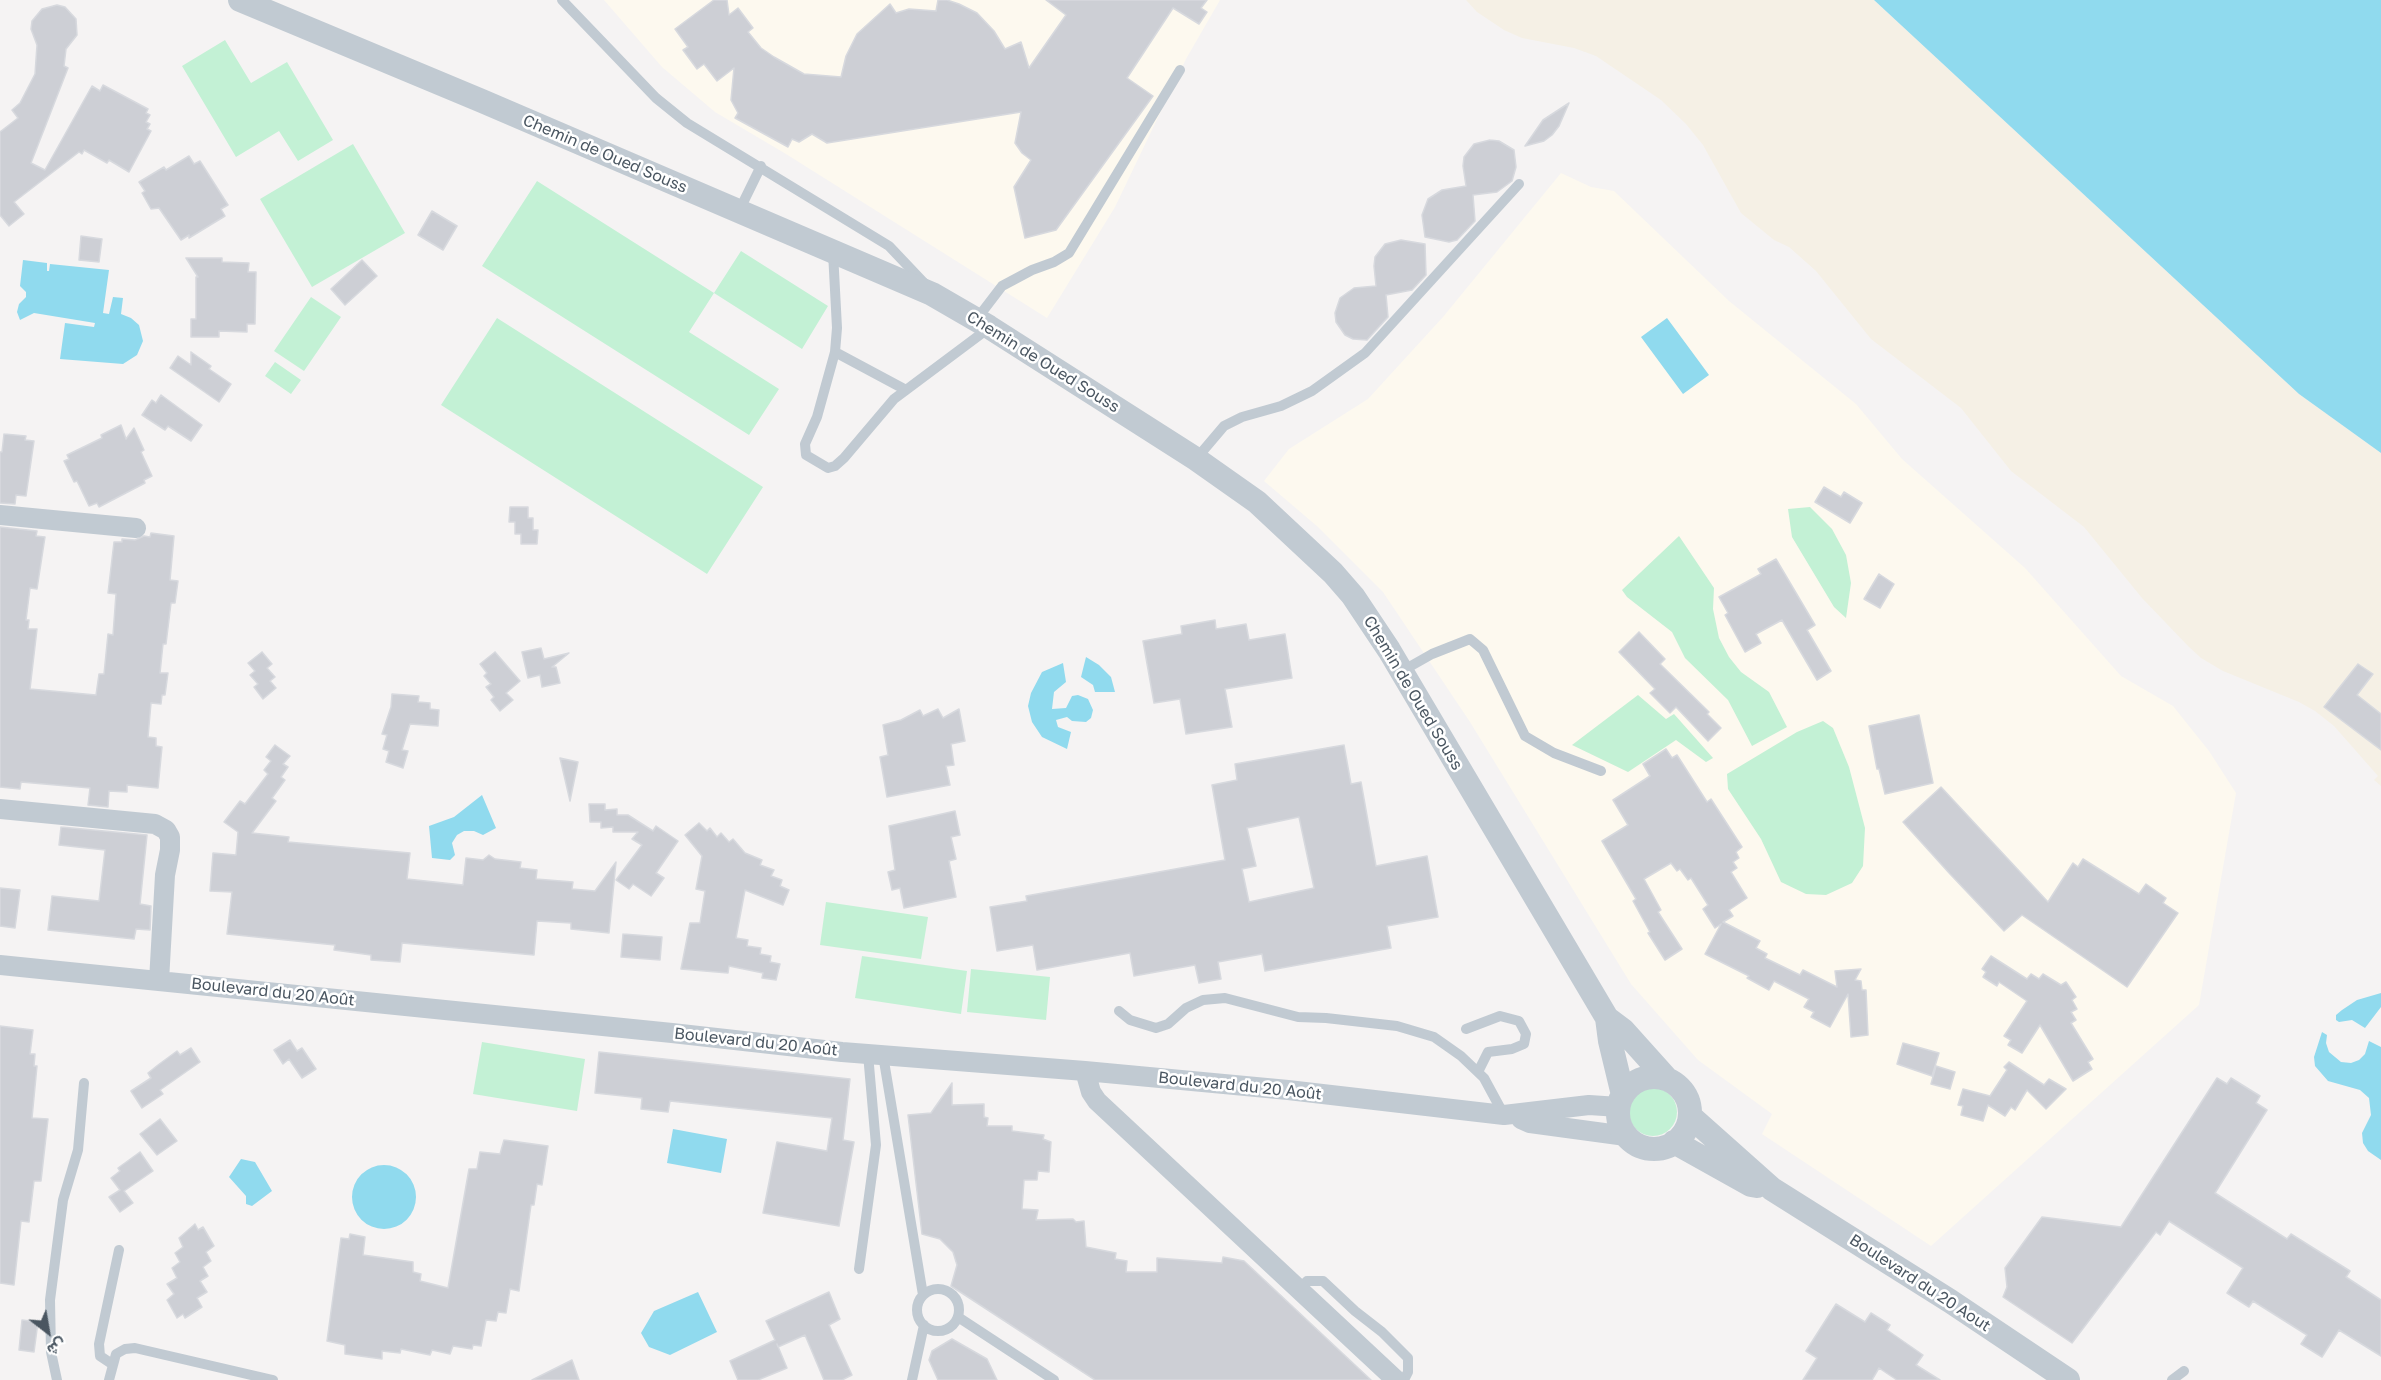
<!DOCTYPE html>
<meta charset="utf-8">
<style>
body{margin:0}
#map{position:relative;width:2381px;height:1380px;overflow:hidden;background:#f5f3f3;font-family:"Golos Text",Vazirmatn,sans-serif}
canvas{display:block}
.north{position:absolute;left:18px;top:1302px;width:60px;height:60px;-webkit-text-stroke:4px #fff;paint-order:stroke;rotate:149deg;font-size:16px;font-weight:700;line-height:24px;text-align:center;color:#4a5661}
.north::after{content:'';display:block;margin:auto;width:21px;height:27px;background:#4a5661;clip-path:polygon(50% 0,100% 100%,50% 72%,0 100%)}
</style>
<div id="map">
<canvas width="2381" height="1380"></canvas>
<div class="north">ش</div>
</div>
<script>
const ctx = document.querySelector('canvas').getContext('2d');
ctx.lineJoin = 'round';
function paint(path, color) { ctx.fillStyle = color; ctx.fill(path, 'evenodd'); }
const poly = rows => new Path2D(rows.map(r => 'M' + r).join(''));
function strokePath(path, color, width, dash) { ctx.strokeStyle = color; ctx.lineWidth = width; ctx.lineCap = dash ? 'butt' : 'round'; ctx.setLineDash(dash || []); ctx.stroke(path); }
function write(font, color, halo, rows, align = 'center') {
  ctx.font = font + ' "Golos Text",sans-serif'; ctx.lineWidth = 5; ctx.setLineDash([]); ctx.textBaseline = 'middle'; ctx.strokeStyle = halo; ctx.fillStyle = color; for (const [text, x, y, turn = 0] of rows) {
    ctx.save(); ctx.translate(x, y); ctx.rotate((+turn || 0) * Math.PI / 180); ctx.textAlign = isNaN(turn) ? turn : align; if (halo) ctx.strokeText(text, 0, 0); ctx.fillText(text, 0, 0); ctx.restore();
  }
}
const commercial = poly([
 [604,0,1220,0,1186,59,1115,207,1047,318,786,154,715,112,662,67],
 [1561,173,1591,187,1614,191,1729,301,1856,404,1902,459,2025,568,2121,676,2173,706,2209,751,2236,793,2199,1005,1931,1246,1762,1134,1772,1114,1698,1060,1631,984,1470,722,1383,592,1318,527,1264,481,1289,449,1368,399,1443,317]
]);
const green = poly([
 [225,40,251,83,287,62,333,140,298,161,279,131,236,157,182,66],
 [353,144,405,233,312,287,260,199],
 [537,181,714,293,741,251,828,306,802,349,714,293,689,332,779,389,749,435,482,266],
 [311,297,341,317,304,371,274,351],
 [497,318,763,487,707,574,441,405],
 [275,362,301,380,291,394,265,376],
 [1810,507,1832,529,1846,555,1851,583,1846,618,1834,607,1792,537,1788,509],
 [1679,536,1714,588,1713,609,1719,638,1729,657,1741,672,1769,692,1787,727,1752,746,1728,700,1685,658,1672,632,1627,597,1622,590],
 [1638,695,1666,719,1674,714,1713,758,1706,762,1676,740,1628,772,1572,745],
 [1823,721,1833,728,1849,767,1865,828,1863,866,1852,883,1826,895,1806,894,1781,882,1761,839,1728,789,1727,774,1797,732],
 [826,902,928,917,921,959,820,945],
 [862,956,967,971,961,1014,855,998],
 [971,969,1050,977,1046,1020,967,1012],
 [482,1042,585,1059,577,1111,473,1094],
 '1629 1112a24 24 0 1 1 48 0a24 24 0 1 1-48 0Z'
]);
const sand = poly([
 [1466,0,1874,0,2299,394,2381,453,2381,786,2374,780,2378,776,2334,726,2315,711,2299,702,2223,671,2201,658,2188,646,2142,598,2084,527,2011,471,1961,408,1871,339,1816,271,1789,247,1774,240,1741,213,1703,145,1686,124,1661,100,1596,56,1574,48,1522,38,1504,30,1477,12]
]);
const water = poly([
 [1874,0,2381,0,2381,453,2299,394],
 [23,260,47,263,47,271,49,271,50,264,109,270,103,313,109,314,113,297,123,298,121,314,131,318,139,325,143,341,137,355,123,364,60,359,65,323,94,327,95,323,34,313,20,320,17,312,19,304,26,297,26,292,20,286],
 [1667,318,1709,375,1683,394,1641,337],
 [1086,657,1099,665,1111,677,1115,692,1095,692,1093,685,1081,677],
 [1063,663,1066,682,1054,692,1052,709,1066,708,1072,696,1078,695,1088,699,1093,710,1091,718,1086,722,1072,721,1067,717,1056,720,1058,727,1071,732,1067,749,1042,737,1032,722,1028,706,1031,693,1042,672],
 [482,795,496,828,483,835,474,831,464,831,457,835,452,843,455,855,450,860,432,858,429,826,454,817],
 [2381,993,2381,1007,2365,1028,2352,1020,2339,1022,2336,1020,2336,1015,2342,1010,2357,1000],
 [2322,1032,2327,1035,2326,1043,2329,1052,2341,1062,2351,1063,2359,1060,2365,1054,2369,1041,2381,1047,2381,1160,2368,1151,2363,1143,2362,1133,2371,1115,2369,1098,2360,1090,2328,1081,2315,1066,2314,1057],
 [673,1129,727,1139,721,1173,667,1163],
 [241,1159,255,1162,272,1191,252,1206,246,1204,246,1196,229,1177],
 '352 1197a32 32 0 1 1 64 0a32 32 0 1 1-64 0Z',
 [698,1292,717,1332,670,1355,649,1347,641,1333,654,1311]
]);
const building = poly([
 [714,0,727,0,729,15,738,8,753,28,748,32,761,48,774,57,804,74,841,77,846,56,857,34,890,4,896,13,909,9,936,11,938,0,947,0,959,4,977,13,994,31,1005,49,1021,42,1029,68,1066,15,1046,0,1207,0,1201,8,1207,12,1199,24,1173,8,1127,78,1153,96,1056,230,1025,238,1014,187,1031,160,1022,153,1015,143,1021,112,827,143,812,134,799,142,792,139,788,147,735,118,738,113,731,100,734,68,717,81,704,64,697,69,683,50,688,47,675,29,714,0],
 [57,5,65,7,76,19,77,35,66,49,64,66,68,68,31,163,45,170,92,86,100,91,103,85,148,109,146,113,150,115,146,122,150,124,147,129,151,131,129,172,109,160,107,163,84,150,82,154,79,152,14,202,24,214,9,226,0,215,0,132,18,118,12,110,20,103,35,74,37,45,31,29,32,21,42,9,57,5],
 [1569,103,1559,126,1552,135,1544,141,1525,146,1543,120,1569,103],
 [1490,140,1499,141,1514,150,1516,167,1512,181,1497,192,1473,195,1475,221,1457,240,1449,242,1425,237,1422,215,1428,199,1442,190,1466,186,1463,166,1464,157,1474,144,1490,140],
 [189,156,194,164,200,161,228,205,221,209,225,216,189,238,189,235,181,240,159,208,151,209,142,193,145,191,139,182,164,167,166,170,189,156],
 [432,211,457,226,443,250,418,235,432,211],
 [81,236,102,239,99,262,79,260,81,236],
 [1401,240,1425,244,1426,275,1412,290,1386,295,1388,317,1367,340,1353,339,1345,335,1336,322,1335,313,1340,298,1354,288,1376,286,1374,266,1375,257,1385,244,1401,240],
 [186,258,222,258,222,262,249,263,248,272,256,272,255,324,247,324,247,332,219,331,219,337,191,337,191,319,196,319,196,277,198,277,186,258],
 [362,260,377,276,345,305,331,289,362,260],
 [191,352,211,366,209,369,231,384,219,402,170,368,178,356,191,365,191,352],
 [161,395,202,425,191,441,168,426,165,430,142,415,152,400,156,403,161,395],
 [121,425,126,439,134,428,144,450,141,452,152,476,144,480,145,483,99,507,97,503,89,506,77,481,74,482,64,461,69,459,67,455,102,438,101,435,121,425],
 [4,434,26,436,25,440,34,441,26,496,16,495,15,504,0,503,0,452,2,452,4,434],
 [1824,487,1841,497,1844,492,1862,503,1850,523,1815,502,1824,487],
 [510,507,528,507,528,518,533,518,533,530,538,530,537,544,521,544,521,534,515,534,515,522,509,522,510,507],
 [0,527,37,531,36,536,45,537,37,589,30,588,26,620,29,620,28,629,37,629,30,689,96,695,99,674,104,674,108,634,113,635,116,594,108,593,114,542,122,542,122,539,135,540,144,536,150,537,151,533,174,536,170,580,178,581,175,603,171,603,166,644,163,644,160,673,168,673,165,695,162,695,161,704,151,703,148,737,156,738,156,746,162,747,158,788,127,785,127,792,109,791,108,807,88,805,90,788,21,782,20,789,0,787,0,527],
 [1776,559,1815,625,1807,630,1831,671,1817,680,1782,620,1756,634,1761,643,1745,652,1725,615,1728,613,1719,597,1761,574,1758,569,1776,559],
 [1879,574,1894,584,1880,608,1864,599,1879,574],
 [1215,620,1216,629,1246,624,1249,640,1285,634,1292,678,1225,689,1232,727,1186,734,1180,699,1154,703,1143,641,1182,634,1181,626,1215,620],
 [1639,632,1665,659,1660,664,1709,712,1707,714,1721,728,1708,741,1676,707,1670,713,1650,693,1655,689,1619,652,1639,632],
 [541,648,544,659,569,653,552,667,556,667,560,683,542,687,540,675,528,678,522,652,541,648],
 [262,652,272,664,267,668,275,677,270,681,276,688,263,699,254,687,258,684,250,675,255,671,248,663,262,652],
 [495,652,520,681,506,693,513,700,500,711,491,700,494,697,486,687,491,684,484,676,487,673,480,664,495,652],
 [2358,664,2373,674,2357,695,2381,714,2381,750,2324,707,2358,664],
 [392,694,419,696,418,702,430,703,430,709,439,710,438,726,410,724,402,750,408,751,403,768,386,762,389,751,383,749,387,735,382,734,391,707,392,694],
 [938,709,943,718,959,709,965,741,951,744,954,765,946,766,950,785,887,797,880,757,888,755,883,725,901,720,920,710,923,716,938,709],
 [1919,715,1933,783,1885,794,1879,769,1877,769,1869,726,1919,715],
 [275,745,290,756,283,764,288,767,281,777,285,780,272,798,276,801,252,833,289,837,288,842,410,853,407,879,463,885,466,858,483,860,489,855,495,859,521,862,520,868,537,870,536,879,573,882,572,889,595,891,616,862,609,933,571,929,571,923,537,921,534,955,402,943,400,962,371,960,371,955,334,950,335,945,227,934,232,892,210,891,213,853,236,855,238,832,224,822,240,801,245,804,268,774,264,770,271,761,266,757,275,745],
 [1344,745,1351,784,1361,782,1376,866,1427,856,1438,917,1387,926,1391,948,1265,971,1262,954,1218,962,1221,979,1199,983,1195,965,1134,976,1130,953,1037,970,1033,945,997,951,990,907,1027,901,1026,896,1225,860,1212,785,1237,780,1235,764,1344,745],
 [1299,817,1314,888,1249,902,1242,869,1256,866,1247,828,1299,817],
 [1666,749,1672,758,1677,755,1707,802,1711,799,1742,847,1736,852,1739,858,1733,862,1737,868,1731,872,1747,898,1729,910,1733,916,1723,922,1760,941,1756,948,1767,954,1765,958,1800,975,1803,970,1837,987,1835,971,1861,969,1855,980,1861,981,1862,990,1866,990,1868,1035,1851,1037,1848,994,1830,1027,1811,1017,1814,1012,1804,1007,1809,999,1774,981,1769,990,1747,978,1749,976,1705,954,1721,924,1715,928,1703,909,1708,905,1691,878,1688,880,1680,869,1677,871,1671,863,1644,879,1661,910,1658,912,1682,949,1665,960,1648,933,1650,932,1633,901,1636,899,1602,841,1628,825,1613,800,1650,776,1643,764,1666,749],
 [560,758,578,762,570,801,560,758],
 [1941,787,2048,902,2073,863,2078,867,2083,859,2139,894,2146,884,2166,898,2163,903,2178,913,2127,987,2022,915,2004,931,1950,874,1903,822,1941,787],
 [589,804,605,804,605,810,617,809,617,815,628,815,653,831,656,826,678,841,656,873,664,878,651,896,633,884,629,889,616,880,642,845,632,839,638,832,613,832,613,827,601,828,601,822,590,822,589,804],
 [955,811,960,835,951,837,956,859,949,861,956,897,904,908,900,888,892,890,888,872,895,870,889,826,955,811],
 [699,823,707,831,710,828,717,837,721,833,729,842,733,839,745,853,762,860,760,865,774,870,771,876,782,880,780,886,789,890,783,905,745,890,736,938,748,940,747,946,761,948,760,954,771,956,770,962,780,964,776,980,762,978,763,973,729,966,728,973,681,969,690,923,700,923,705,891,696,889,702,856,685,835,699,823],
 [61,827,147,835,140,904,151,906,150,930,136,929,134,939,48,930,52,896,99,901,105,850,59,845,61,827],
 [0,888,20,890,15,928,0,926,0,888],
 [623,934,662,937,660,960,621,957,623,934],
 [1991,956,2027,979,2031,974,2039,979,2043,974,2061,985,2066,982,2076,997,2072,1000,2077,1009,2071,1012,2076,1020,2071,1023,2093,1059,2088,1062,2092,1069,2073,1081,2040,1025,2022,1053,2008,1045,2011,1040,2004,1036,2027,1001,1999,982,1997,986,1983,977,1986,972,1982,969,1991,956],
 [0,1026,33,1030,30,1054,35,1054,34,1066,37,1066,32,1118,48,1119,41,1181,34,1181,29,1222,21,1221,14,1285,0,1283,0,1026],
 [290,1040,297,1051,302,1048,316,1069,302,1078,289,1059,283,1064,274,1050,290,1040],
 [1903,1043,1939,1053,1932,1076,1897,1064,1903,1043],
 [191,1048,200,1062,160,1090,163,1094,142,1108,131,1091,151,1078,148,1073,158,1065,177,1051,180,1055,191,1048],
 [599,1052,850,1079,843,1140,854,1142,839,1226,763,1213,777,1142,827,1151,832,1118,670,1101,668,1112,641,1109,642,1098,595,1093,599,1052],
 [2009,1062,2044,1085,2049,1079,2066,1089,2046,1109,2027,1090,2015,1110,2011,1107,2005,1116,1988,1105,1983,1121,1961,1115,1963,1106,1958,1105,1963,1089,1990,1096,2007,1070,2004,1067,2009,1062],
 [1936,1066,1955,1072,1950,1089,1931,1084,1936,1066],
 [2217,1078,2227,1084,2231,1078,2260,1096,2256,1103,2267,1110,2215,1193,2287,1239,2291,1234,2350,1271,2346,1277,2381,1300,2381,1356,2339,1330,2322,1357,2301,1344,2307,1335,2253,1301,2249,1307,2227,1293,2243,1268,2169,1221,2160,1235,2156,1232,2072,1343,2003,1297,2007,1287,2005,1268,2042,1217,2121,1227,2217,1078],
 [952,1083,952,1105,984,1104,984,1117,988,1118,987,1126,1012,1126,1012,1131,1044,1135,1043,1139,1051,1142,1049,1172,1038,1171,1037,1180,1024,1180,1022,1209,1038,1210,1036,1220,1073,1219,1076,1222,1084,1221,1086,1247,1116,1253,1115,1259,1127,1261,1126,1272,1157,1272,1157,1258,1222,1263,1223,1257,1244,1261,1371,1380,1095,1380,951,1286,957,1265,953,1252,940,1239,922,1234,908,1115,931,1113,952,1083],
 [160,1119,177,1141,157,1155,140,1134,160,1119],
 [504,1140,548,1146,542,1185,537,1184,534,1205,531,1205,519,1291,510,1289,506,1313,498,1312,496,1321,486,1320,481,1346,473,1345,472,1349,453,1346,450,1354,432,1350,430,1355,401,1349,400,1353,382,1351,382,1359,345,1354,345,1345,327,1341,341,1238,349,1239,350,1234,365,1237,363,1255,413,1262,413,1272,421,1274,420,1281,448,1288,469,1169,477,1169,480,1152,500,1154,504,1140],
 [140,1152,153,1171,124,1191,133,1203,120,1212,109,1197,120,1190,111,1178,120,1171,118,1168,140,1152],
 [195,1224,198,1230,203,1227,214,1246,206,1252,211,1261,203,1267,208,1276,200,1281,207,1292,197,1298,202,1307,185,1318,183,1314,177,1318,167,1300,174,1294,167,1284,177,1278,172,1268,180,1262,175,1253,183,1247,179,1238,195,1224],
 [829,1292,840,1319,829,1325,852,1375,842,1380,824,1380,805,1335,778,1347,777,1344,787,1368,758,1380,738,1380,730,1361,775,1340,766,1321,829,1292],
 [1836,1304,1865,1322,1871,1313,1890,1325,1887,1330,1923,1355,1916,1365,1940,1380,1897,1380,1879,1368,1872,1380,1803,1380,1817,1358,1806,1351,1836,1304],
 [22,1320,38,1322,34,1352,19,1350,22,1320],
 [952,1339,987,1359,997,1380,938,1380,929,1360,932,1351,952,1339],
 [572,1360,579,1380,532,1380,572,1360]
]);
const service = poly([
 [562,0,656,98,687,123,889,246,925,284],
 [739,211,761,166],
 [833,252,837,328,835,352,817,417,805,444,806,455,828,468,835,466,844,458,894,399,989,328],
 [976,320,1002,286,1032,270,1054,262,1069,253,1180,70],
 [835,352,906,390],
 [1196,459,1224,426,1242,417,1281,406,1312,391,1365,353,1519,184],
 [1402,671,1432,654,1470,639,1483,650,1525,736,1554,753,1601,771],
 [1119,1011,1130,1020,1156,1028,1168,1024,1186,1008,1203,1000,1225,998,1298,1017,1326,1018,1397,1026,1434,1037,1461,1056,1484,1078,1504,1115],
 [1466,1029,1500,1016,1519,1021,1526,1034,1524,1044,1512,1049,1488,1052,1478,1072],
 [883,1055,923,1295],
 [859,1269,876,1145,868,1054],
 [1299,1289,1307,1281,1323,1281,1355,1311,1382,1332,1408,1358,1408,1372,1404,1380],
 '917 1310a21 21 0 1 1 42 0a21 21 0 1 1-42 0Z',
 [958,1317,1054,1380],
 [112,1364,100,1356,99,1344,119,1250],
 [57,1380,51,1352,50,1300,63,1200,78,1150,84,1083],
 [109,1380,116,1354,125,1349,135,1348,273,1380],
 [912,1380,924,1325],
 [2172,1380,2184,1371]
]);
const minor = poly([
 [0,515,136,528],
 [0,809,155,824,166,830,170,837,170,850,165,875,159,981],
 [0,965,672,1033,842,1052,1085,1071,1288,1090,1504,1115,1589,1105,1619,1107],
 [1085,1071,1091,1092,1097,1101,1396,1380],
 [1521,1119,1530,1123,1626,1136]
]);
const tertiary = poly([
 [240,0,482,101,932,294,989,327,1196,459,1257,502,1333,573,1353,596,1389,650,1607,1018,1623,1030,1667,1079],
 [1607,1018,1610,1041,1623,1095],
 '1618 1113a36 36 0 1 1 72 0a36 36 0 1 1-72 0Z',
 [1690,1116,1772,1189,1950,1301,2068,1380],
 [1674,1142,1751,1185,1757,1186]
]);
const streetNames = [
 ["Chemin de Oued Souss",605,154,23],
 ["Chemin de Oued Souss",1043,362,32],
 ["Chemin de Oued Souss",1413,693,59],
 ["Boulevard du 20 Août",273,992,6],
 ["Boulevard du 20 Août",756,1042,6],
 ["Boulevard du 20 Août",1240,1086,6],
 ["Boulevard du 20 Aout",1920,1283,33]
];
paint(commercial, '#fdf9ef');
paint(green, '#c3f1d5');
paint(sand, '#f5f0e5');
paint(water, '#90daee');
paint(building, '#cdcfd5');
strokePath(building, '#d7d9de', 1.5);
strokePath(service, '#c1cad2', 10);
strokePath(minor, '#c1cad2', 20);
strokePath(tertiary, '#c1cad2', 24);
write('16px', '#4a5661', '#fff', streetNames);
</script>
